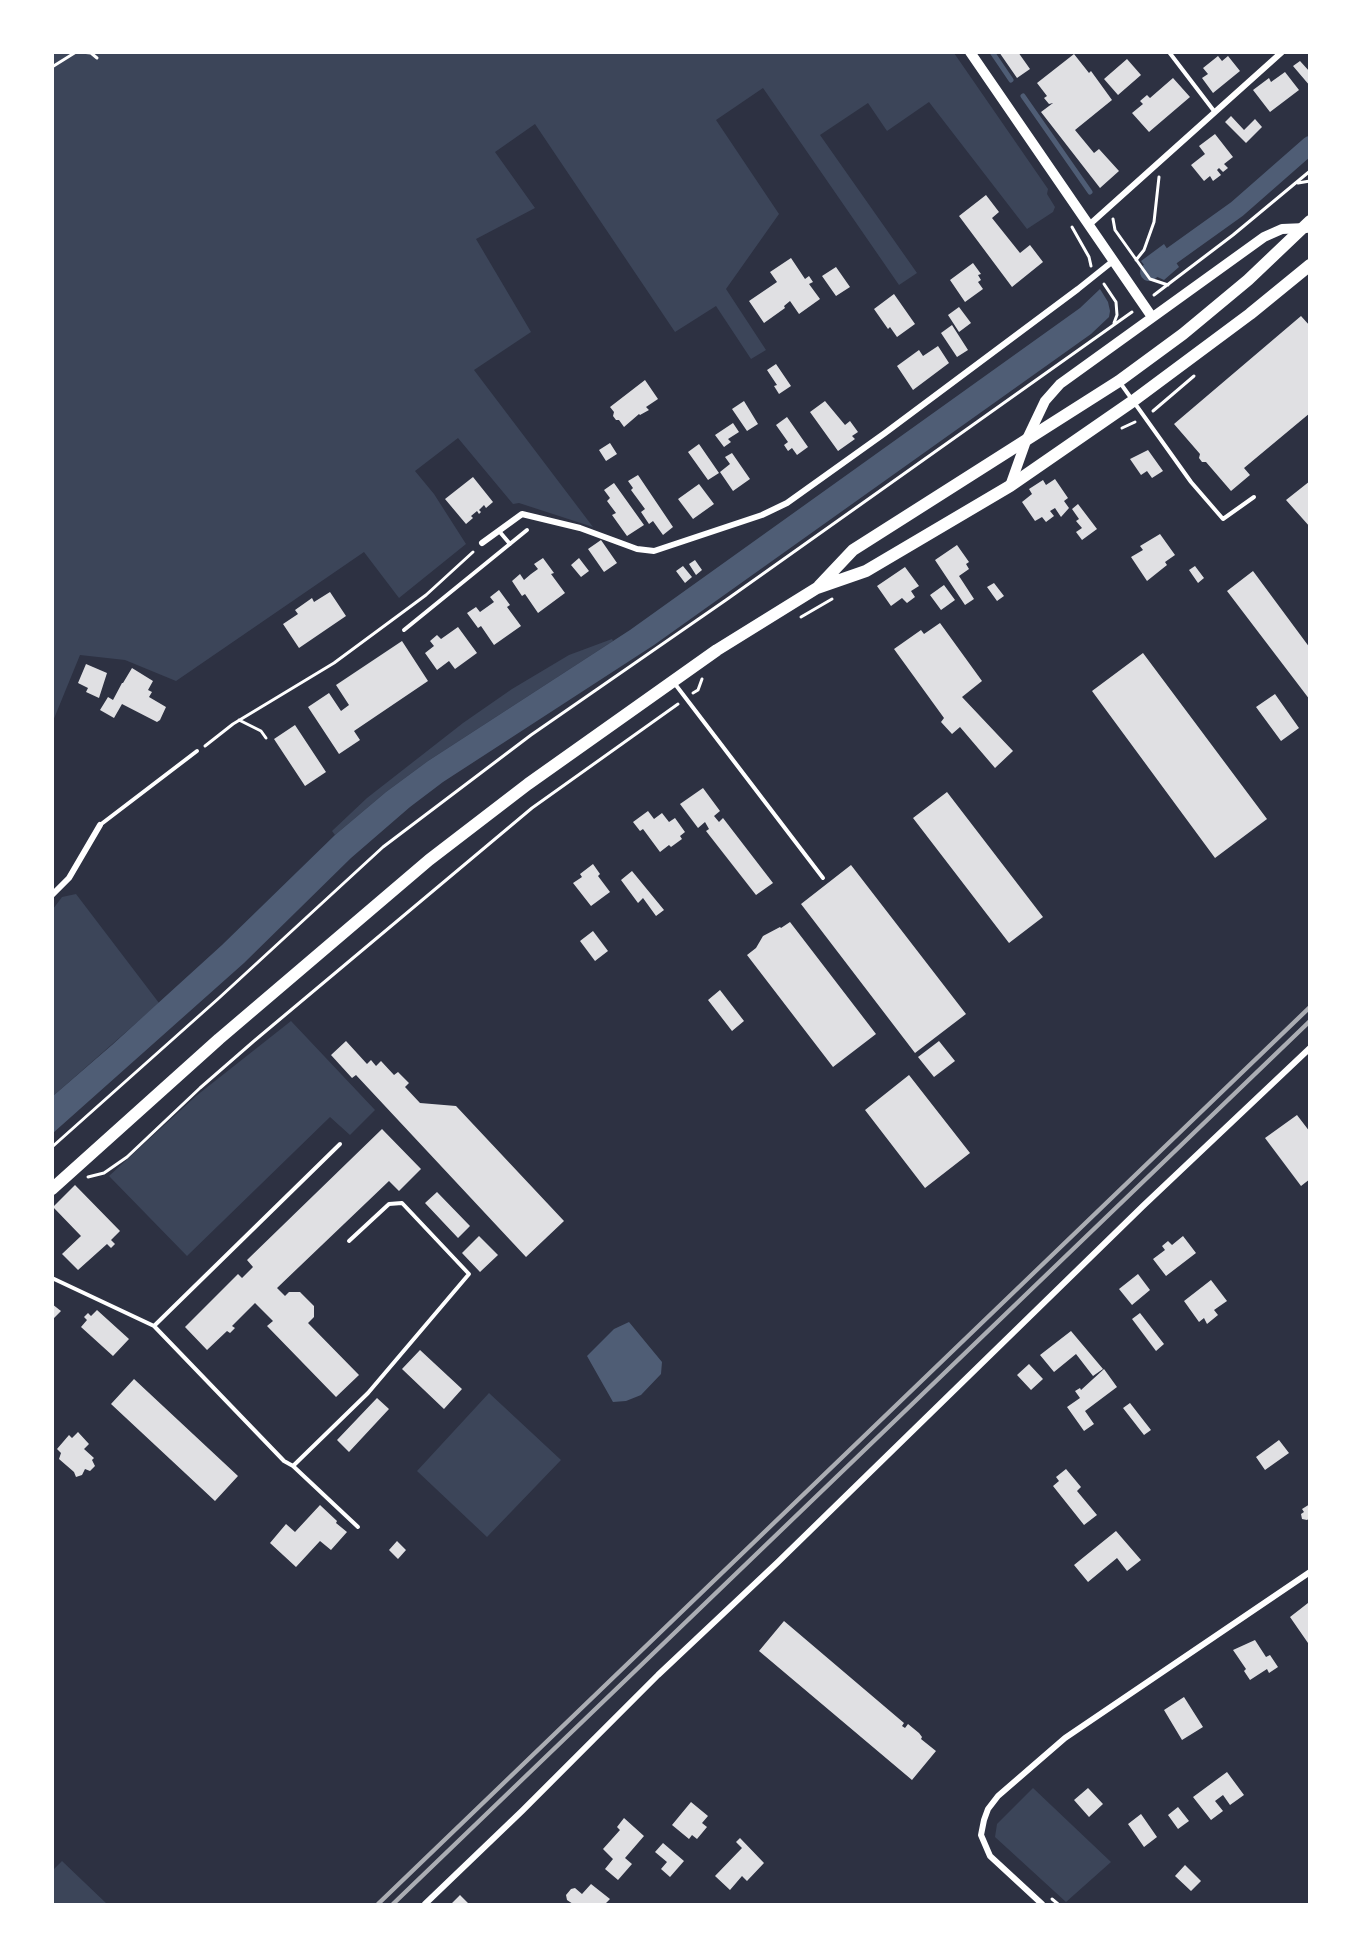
<!DOCTYPE html>
<style>
body{margin:0}
#map{position:relative;width:1362px;height:1957px;overflow:hidden;background:#2d3142;font-family:"IBM Plex Sans",sans-serif}
canvas{display:block}
.frame{position:absolute;inset:0;border:54px solid #fff;pointer-events:none}
</style>
<div id="map">
<canvas width="1362" height="1957"></canvas>
<div class="frame"></div>
</div>
<script>
const ctx = document.querySelector('canvas').getContext('2d');
ctx.lineJoin = 'round';
function paint(path, color) { ctx.fillStyle = color; ctx.fill(path, 'evenodd'); }
const poly = rows => new Path2D(rows.map(r => 'M' + r).join(''));
function strokePath(path, color, width, dash) { ctx.strokeStyle = color; ctx.lineWidth = width; ctx.lineCap = dash ? 'butt' : 'round'; ctx.setLineDash(dash || []); ctx.stroke(path); }
const green = poly([
 [52,53,954,53,1048,189,1047,194,1055,207,1053,212,1027,229,929,102,887,131,868,103,820,135,917,273,899,285,763,88,716,120,779,214,726,289,766,350,751,359,716,306,675,332,535,124,495,152,535,208,476,239,531,332,474,370,593,527,519,503,513,504,458,438,415,471,434,494,466,544,399,598,364,552,176,681,125,660,80,655,53,721],
 [612,639,613,641,428,761,386,792,335,835,332,831,367,798,463,723,512,689,569,655],
 [76,894,159,1003,53,1096,53,909,62,897],
 [291,1021,375,1110,350,1135,330,1117,187,1256,109,1176,196,1096],
 [489,1393,561,1460,487,1537,417,1471],
 [1033,1788,1111,1862,1066,1902,995,1837,997,1824],
 [62,1861,107,1904,53,1904,53,1870]
]);
const water = poly([
 [1164,244,1179,267,1164,280,1151,274,1141,261],
 [1100,289,1108,302,1110,311,1109,317,1091,334,654,645,443,782,410,807,351,858,244,963,53,1133,53,1096,112,1045,222,945,335,835,386,792,428,761,630,630,1080,308],
 [629,1322,662,1362,661,1374,641,1395,626,1401,613,1402,587,1356,614,1329]
]);
const stream = poly([
 [992,52,1011,80],
 [1023,96,1090,192]
]);
const canal = poly([
 [1149,272,1237,209,1310,145]
]);
const building = poly([
 [999,52,1018,52,1030,69,1017,78],
 [1074,54,1089,73,1091,71,1112,100,1075,130,1094,153,1099,149,1119,171,1100,188,1041,112,1053,103,1049,104,1044,98,1047,96,1037,83],
 [1218,56,1222,61,1228,56,1240,71,1213,93,1202,78,1208,74,1203,68],
 [1127,59,1141,75,1118,95,1104,79],
 [1300,61,1310,72,1310,86,1293,66],
 [1285,72,1299,90,1270,112,1253,90,1269,78,1271,82],
 [1173,78,1190,97,1149,132,1132,113,1143,104,1140,101,1147,95,1150,98],
 [1231,116,1244,130,1255,119,1262,127,1246,143,1225,122],
 [1215,134,1233,157,1224,164,1228,168,1223,172,1219,168,1217,170,1221,175,1213,181,1210,176,1204,181,1191,165,1205,154,1199,146],
 [986,195,999,212,992,218,1020,253,1030,245,1043,262,1012,287,959,216],
 [791,258,805,279,809,276,813,282,809,284,820,299,799,314,790,301,784,306,785,308,764,323,749,301,777,282,770,272],
 [973,263,981,274,978,275,981,280,978,282,983,289,965,302,950,280],
 [836,267,850,287,836,296,822,276],
 [894,294,915,324,897,337,890,327,888,329,874,309],
 [959,307,971,323,959,332,948,315],
 [1301,316,1310,326,1310,413,1244,468,1250,475,1231,491,1206,462,1202,462,1199,458,1200,454,1174,424],
 [952,325,968,350,957,357,941,333],
 [938,346,949,363,913,390,897,366,919,350,923,356],
 [776,364,791,386,779,394,774,386,777,385,767,370],
 [645,380,658,399,646,407,649,410,640,415,639,414,624,427,619,420,616,420,613,416,614,412,610,407],
 [744,401,758,424,747,431,732,409],
 [825,401,845,425,850,421,858,432,852,436,855,439,838,451,810,412],
 [787,417,808,447,797,455,792,448,788,451,784,445,788,442,776,425],
 [733,423,739,432,728,439,731,442,724,447,715,435],
 [610,443,617,454,606,461,599,450],
 [699,444,719,473,708,480,688,452],
 [1148,450,1163,471,1152,478,1147,471,1141,475,1130,459],
 [732,453,750,479,733,491,720,472,730,464,725,457],
 [638,475,673,527,663,535,653,521,649,524,641,512,645,509,631,490,633,488,628,481],
 [473,477,493,502,486,508,484,505,479,510,481,512,479,514,477,511,471,516,473,518,466,524,445,499],
 [1055,479,1068,498,1064,501,1069,508,1061,517,1055,508,1050,511,1054,516,1046,522,1042,517,1035,521,1022,502,1032,494,1029,489,1043,480,1046,485],
 [1310,481,1310,527,1286,500],
 [614,483,644,525,627,536,612,515,616,513,607,501,610,498,604,490],
 [699,484,714,504,693,519,678,499],
 [1078,504,1097,529,1082,540,1076,532,1082,528,1076,521,1079,519,1072,509],
 [1160,534,1175,555,1165,562,1167,565,1147,581,1131,557,1143,550,1140,546],
 [601,540,617,563,604,572,588,549],
 [957,545,969,562,966,564,969,569,959,576,974,599,965,605,935,560],
 [543,558,554,573,551,574,565,593,538,613,525,594,522,596,512,581,520,574,524,580,531,574,538,569,534,564],
 [579,558,589,571,581,577,571,565],
 [695,560,702,570,696,575,689,564],
 [683,566,692,577,685,583,676,571],
 [1195,566,1204,578,1198,583,1189,570],
 [905,567,919,586,911,591,915,597,907,603,902,598,891,606,877,586],
 [1253,571,1310,648,1310,700,1227,591],
 [994,583,1004,596,997,601,987,587],
 [944,585,955,600,941,610,930,595],
 [499,590,510,605,507,607,521,626,494,645,481,626,478,628,467,613,476,607,480,612,494,602,490,597],
 [330,592,346,616,299,648,283,624,298,614,295,610,312,598,314,602],
 [940,623,982,681,962,697,1013,751,995,768,960,727,952,734,941,722,944,718,894,649,921,630,924,634],
 [458,627,477,653,455,669,449,661,437,670,425,653,434,646,430,641,437,635,441,639],
 [402,641,428,681,354,731,360,740,339,754,308,707,329,693,341,711,349,705,336,685],
 [1143,653,1267,819,1215,858,1092,691],
 [86,664,107,673,99,698,86,692,88,688,78,683],
 [132,668,153,681,148,690,152,692,149,697,166,707,160,720,157,722,122,704,114,718,100,710,108,697,113,700,122,683,123,683],
 [1275,694,1299,728,1281,741,1256,707],
 [295,725,326,772,305,786,274,739],
 [703,788,720,811,714,816,719,822,723,818,773,883,756,895,706,831,709,829,705,822,698,828,680,804],
 [947,792,1043,917,1009,943,913,818],
 [648,811,654,819,662,813,669,822,675,818,685,832,680,836,682,839,671,847,669,845,660,852,643,829,640,831,633,822],
 [593,864,600,874,598,876,610,892,591,906,573,883,582,877,580,874],
 [851,865,966,1014,915,1053,801,904],
 [632,871,664,910,656,916,643,898,638,903,621,880],
 [790,922,876,1034,833,1067,747,955,756,948,763,936,780,927,781,928],
 [593,931,608,951,595,961,580,941],
 [720,990,744,1021,732,1031,708,1000],
 [346,1041,367,1064,371,1060,376,1066,381,1061,394,1075,398,1072,409,1083,405,1087,420,1103,456,1106,564,1221,526,1257,356,1075,352,1078,331,1055],
 [939,1041,955,1061,934,1077,918,1057],
 [909,1075,970,1153,925,1188,865,1110],
 [1297,1115,1310,1132,1310,1179,1301,1186,1265,1138],
 [382,1129,421,1169,399,1191,389,1181,277,1288,285,1296,289,1292,300,1292,314,1306,314,1317,308,1323,359,1375,336,1397,267,1326,273,1321,255,1303,232,1326,235,1328,230,1333,227,1331,207,1350,185,1327,238,1274,242,1278,253,1267,247,1260],
 [75,1185,120,1231,111,1240,115,1244,111,1248,107,1244,78,1270,62,1254,81,1236,53,1207],
 [437,1192,470,1226,458,1238,425,1203],
 [479,1236,498,1255,480,1272,462,1253],
 [1183,1236,1196,1253,1166,1276,1153,1259,1165,1250,1162,1246,1168,1241,1172,1245],
 [1138,1274,1150,1290,1132,1305,1119,1289],
 [1211,1280,1227,1301,1214,1310,1218,1315,1207,1324,1204,1318,1199,1322,1184,1301],
 [52,1304,61,1311,52,1320],
 [97,1310,129,1339,113,1356,81,1327,87,1320,84,1317,88,1313,91,1316],
 [1140,1313,1164,1344,1156,1351,1132,1319],
 [1071,1331,1103,1369,1093,1376,1076,1354,1054,1372,1040,1355],
 [420,1350,462,1389,444,1409,402,1369],
 [1029,1364,1043,1379,1031,1390,1017,1375],
 [1104,1369,1117,1387,1085,1411,1094,1424,1084,1431,1067,1407,1080,1398,1075,1391,1080,1388,1081,1390],
 [134,1379,238,1476,215,1501,111,1404],
 [377,1398,389,1409,349,1452,337,1440],
 [1130,1403,1151,1430,1144,1435,1123,1408],
 [78,1432,89,1444,84,1449,94,1458,92,1460,95,1466,90,1471,85,1469,82,1475,76,1477,74,1472,59,1459,61,1453,57,1449,69,1435,72,1438],
 [1279,1440,1289,1453,1265,1470,1256,1457],
 [1066,1469,1081,1487,1077,1491,1097,1515,1084,1525,1053,1486,1059,1481,1056,1477],
 [1310,1504,1310,1518,1307,1520,1302,1519,1301,1514,1304,1512,1302,1509],
 [320,1505,337,1521,336,1523,347,1532,331,1550,320,1541,296,1567,270,1543,286,1524,295,1532],
 [1116,1531,1141,1560,1127,1571,1117,1558,1088,1582,1074,1565],
 [397,1541,406,1550,398,1559,389,1550],
 [1308,1603,1310,1642,1308,1643,1290,1617],
 [784,1621,904,1723,902,1726,905,1728,908,1724,919,1733,922,1737,921,1739,936,1751,912,1780,759,1651],
 [1255,1640,1266,1657,1270,1655,1278,1667,1269,1673,1267,1669,1250,1680,1244,1671,1246,1669,1233,1650],
 [1184,1697,1203,1727,1182,1740,1164,1710],
 [1227,1772,1244,1795,1230,1805,1223,1795,1215,1801,1223,1811,1211,1820,1193,1797],
 [1088,1788,1103,1804,1089,1817,1074,1800],
 [691,1802,708,1816,702,1823,707,1827,697,1839,692,1835,689,1839,672,1825],
 [1178,1807,1189,1821,1178,1829,1168,1815],
 [1141,1814,1157,1837,1144,1847,1128,1824],
 [624,1818,644,1836,625,1858,632,1864,618,1880,605,1869,613,1859,603,1849,620,1830,617,1827],
 [740,1838,764,1863,747,1881,742,1876,730,1890,715,1876,742,1848,736,1842],
 [663,1843,684,1861,670,1877,661,1869,667,1862,655,1852],
 [1185,1865,1201,1881,1191,1891,1175,1876],
 [591,1884,610,1899,605,1904,573,1904,567,1900,566,1895,571,1889,575,1888,582,1894],
 [460,1895,469,1904,451,1904]
]);
const path = poly([
 [81,52,91,53,97,58],
 [52,67,76,52],
 [1298,183,1310,181],
 [1113,219,1115,230,1150,279,1168,285],
 [1072,227,1089,257,1091,266],
 [1136,260,1144,250,1154,222,1159,177],
 [1104,284,1116,302,1117,315,1114,323],
 [1154,295,1233,235,1310,171],
 [1153,411,1194,376],
 [1122,428,1135,422],
 [801,617,832,599],
 [693,693,698,690,702,679],
 [239,720,261,731,266,738],
 [205,746,233,724,334,663,426,595,473,552],
 [52,1147,219,998,383,847,531,735,726,600,1132,312],
 [88,1177,104,1173,127,1157,200,1088,254,1041,532,808,678,704],
 [1052,1899,1058,1904]
]);
const service = poly([
 [1169,52,1214,111],
 [1121,384,1191,482,1223,519,1254,497],
 [499,531,510,544],
 [404,630,527,530],
 [675,684,823,878],
 [100,825,197,751],
 [52,1278,154,1326,340,1144],
 [154,1326,284,1461,293,1466,358,1527],
 [293,1466,368,1393,469,1274,402,1203,389,1204,349,1241]
]);
const minor = poly([
 [1089,225,1282,52],
 [482,543,522,514,580,528,637,549,654,551,762,515,787,503,885,433,1078,289,1113,261],
 [52,895,69,878,100,825],
 [425,1904,522,1811,658,1675,778,1562,1143,1206,1310,1048],
 [1042,1904,990,1856,981,1835,984,1820,988,1809,998,1796,1065,1738,1310,1572]
]);
const secondary = poly([
 [970,52,1152,317],
 [1010,486,1026,441,1045,401,1060,384,1264,237,1282,229,1306,228]
]);
const primary = poly([
 [819,586,853,550,1119,381,1183,334,1248,280,1310,221],
 [52,1189,219,1039,429,860,528,784,717,650,817,588,866,571,1010,486,1133,401,1250,314,1310,265]
]);
const rail = poly([
 [378,1904,1310,1007],
 [393,1904,1310,1021]
]);
paint(green, '#3c4559');
paint(water, '#4f5d75');
strokePath(stream, '#4f5d75', 5);
strokePath(canal, '#4f5d75', 18);
paint(building, '#e0e0e3');
strokePath(path, '#fff', 3);
strokePath(service, '#fff', 4);
strokePath(minor, '#fff', 6);
strokePath(secondary, '#fff', 10);
strokePath(primary, '#fff', 12);
strokePath(rail, '#abadb3', 4.5);
</script>
